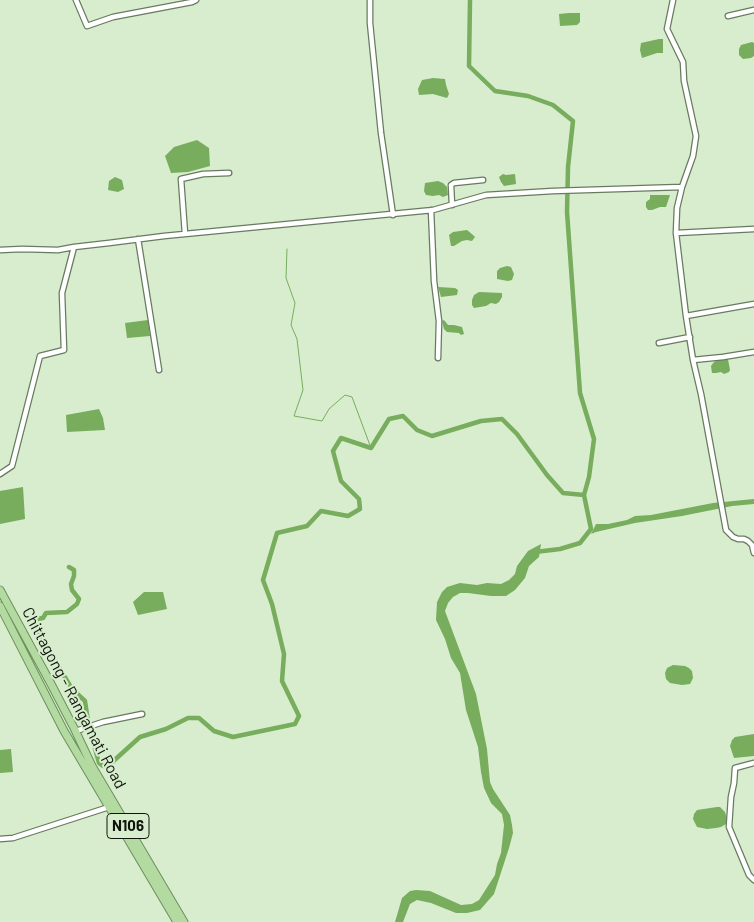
<!DOCTYPE html>
<style>
body{margin:0}
canvas{display:block;background:#d7edce}
</style>
<canvas width="754" height="922"></canvas>
<script>
const ctx = document.querySelector('canvas').getContext('2d');
ctx.lineJoin = 'round';
function paint(path, color) { ctx.fillStyle = color; ctx.fill(path, 'evenodd'); }
const poly = rows => new Path2D(rows.map(r => 'M' + r).join(''));
function strokePath(path, color, width, dash) { ctx.strokeStyle = color; ctx.lineWidth = width; ctx.lineCap = dash ? 'butt' : 'round'; ctx.setLineDash(dash || []); ctx.stroke(path); }
function write(font, color, halo, rows, align = 'center') {
  ctx.font = font + ' Barlow,sans-serif'; ctx.lineWidth = 4; ctx.setLineDash([]); ctx.textBaseline = 'middle'; ctx.strokeStyle = halo; ctx.fillStyle = color; for (const [text, x, y, turn = 0] of rows) {
    ctx.save(); ctx.translate(x, y); ctx.rotate((+turn || 0) * Math.PI / 180); ctx.textAlign = isNaN(turn) ? turn : align; if (halo) ctx.strokeText(text, 0, 0); ctx.fillText(text, 0, 0); ctx.restore();
  }
}
const water = poly([
 [569,13,580,13,580,22,577,25,560,26,559,14],
 [659,39,663,39,663,53,657,53,642,58,640,50,641,43],
 [752,42,754,43,754,56,751,58,743,59,739,55,739,49,741,45],
 [433,78,445,79,446,85,449,94,447,98,433,94,419,95,418,89,422,80],
 [197,140,209,148,210,166,188,172,171,173,165,156,174,147],
 [503,174,506,175,515,174,516,184,504,186,501,182,499,177],
 [115,177,122,180,124,189,118,192,108,190,109,181],
 [438,181,443,183,447,187,448,195,443,197,439,195,433,196,426,195,424,191,425,183],
 [650,195,670,195,666,207,660,207,652,210,648,210,646,207,646,202,650,199],
 [467,230,473,235,475,237,472,241,467,240,462,241,454,246,451,246,449,235,453,232],
 [507,266,511,267,514,274,512,280,508,281,497,279,497,271,500,268],
 [438,287,455,288,458,290,457,295,441,297],
 [479,292,502,293,502,297,499,302,496,304,491,303,486,306,474,308,472,305,472,300,474,295],
 [148,320,150,336,127,338,125,323],
 [444,320,448,325,454,325,462,327,464,334,461,335,459,333,447,332,444,329,442,321],
 [728,359,730,370,729,372,724,374,721,372,716,373,712,373,711,366,714,362,718,360],
 [99,409,103,418,105,430,67,432,66,415],
 [23,487,25,519,0,524,0,491],
 [754,499,754,504,732,506,682,516,635,523,596,532,591,534,596,524,608,524,627,520,635,516,651,515,713,503],
 [541,544,539,557,529,566,525,578,515,590,506,596,491,596,468,593,460,593,453,597,448,603,445,611,476,694,487,749,490,782,493,789,510,815,512,825,513,833,509,848,494,894,480,910,467,913,456,913,431,903,417,900,410,904,403,922,395,922,402,898,410,891,416,890,430,891,461,905,472,904,479,900,495,875,497,864,501,853,504,825,502,814,491,803,484,788,481,772,478,747,466,710,460,673,451,658,445,639,436,620,437,602,442,592,447,587,460,583,477,585,487,583,501,584,509,580,515,574,517,566,528,551],
 [144,592,163,592,167,609,138,615,133,602],
 [673,665,685,666,689,668,692,671,693,678,690,684,682,685,670,683,666,679,665,673,667,668],
 [754,734,754,756,734,758,730,746,732,740,735,737],
 [11,749,13,772,0,773,0,750],
 [717,807,720,807,725,812,727,819,726,824,721,827,716,828,707,829,697,827,693,819,694,814,697,810]
]);
const stream = poly([
 [287,249,286,278,295,303,291,325,297,339,303,390,294,416,322,421,329,409,345,395,352,397,371,448]
]);
const canal = poly([
 [470,0,469,66,495,91,528,96,553,105,573,121,568,167,567,212,580,393,594,439,589,477,584,495,591,529,580,543,560,549,535,552],
 [69,567,74,570,74,576,71,584,72,590,79,599,77,604,67,612,46,613,43,618,37,619,34,620,34,626,72,689,85,701,88,721,95,749,99,763,103,766,109,765,140,737,166,729,188,718,199,718,214,731,233,737,295,724,299,716,282,681,284,654,272,604,263,580,277,533,307,526,321,511,348,516,360,509,359,499,341,481,333,451,341,438,371,448,389,419,403,416,417,430,432,436,481,421,502,419,517,434,547,475,563,493,584,495]
]);
const minor = poly([
 [76,0,87,26,113,17,192,2,196,0],
 [370,0,370,23,381,133,393,215],
 [673,0,667,29,683,62,684,81,696,136,693,156,682,187,677,208,676,233,686,316,693,360,701,394,726,530,733,537,738,539,744,539,748,541,752,545,754,553],
 [728,16,754,10],
 [452,205,451,185,454,183,483,180],
 [431,210,434,281,439,321,438,358],
 [676,233,754,229],
 [185,234,181,179,203,174,229,173],
 [138,239,159,370],
 [0,250,22,249,58,250,74,247,109,243,164,236,433,210,486,195,553,191,682,187],
 [686,316,754,304],
 [659,343,690,337],
 [693,360,723,357,754,352],
 [0,474,12,466,40,356,64,350,62,293,74,247],
 [76,731,103,722,142,714],
 [754,763,735,768,734,783,731,797,729,827,749,875,754,880],
 [0,839,13,838,109,807]
]);
const trunk = poly([
 [0,590,50,682,74,728,92,766,184,922],
 [0,606,64,731,177,922]
]);
const shields = [
 [128,826,42]
];
const shieldNames = [
 ["N106",128,826]
];
const streetNames = [
 ["Chittagong - Rangamati Road",74,698,62]
];
paint(water, '#77ad5d');
strokePath(stream, '#77ad5d', 1);
strokePath(canal, '#77ad5d', 4.5);
strokePath(minor, '#687b60', 7);
strokePath(trunk, '#6d8f5d', 9);
strokePath(minor, '#fff', 4.5);
strokePath(trunk, '#b3daa0', 7);
for (const [x, y, w] of shields) { const box = new Path2D(); box.roundRect(x - w / 2, y - 12.5, w, 25, 4); ctx.fillStyle = '#d7edce'; ctx.fill(box); strokePath(box, '#0e150b', 1); }
write('bold 15px', '#0e150b', null, shieldNames);
write('16px', '#0e150b', '#d7edce', streetNames);
</script>
